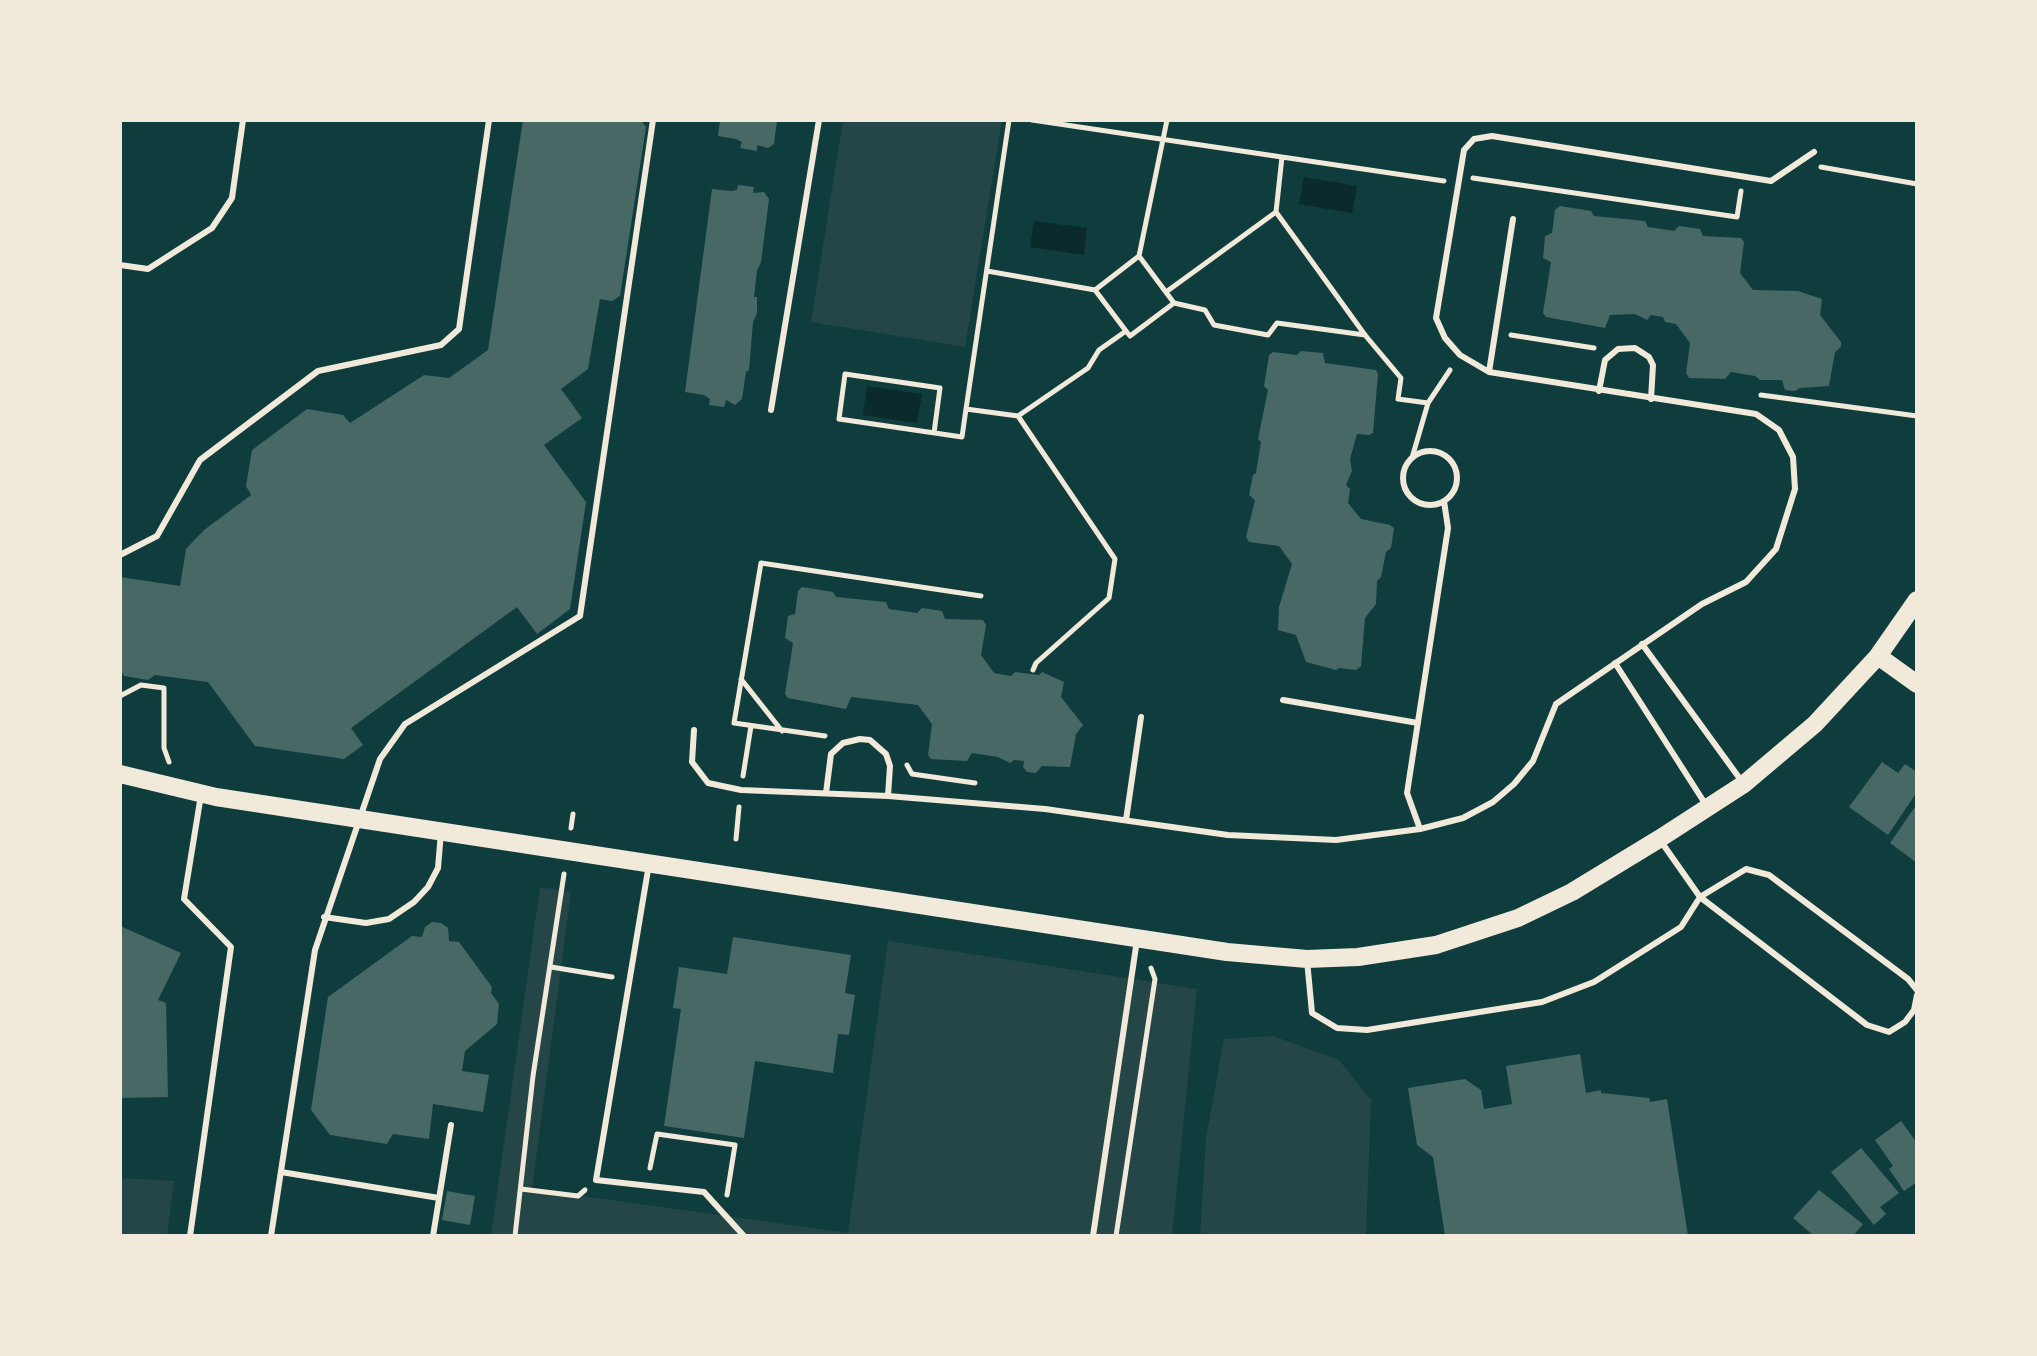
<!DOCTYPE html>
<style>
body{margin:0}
#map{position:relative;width:2037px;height:1356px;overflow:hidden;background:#0f3d3e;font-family:Lato,sans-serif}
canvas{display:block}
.frame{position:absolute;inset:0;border:122px solid #f1e9da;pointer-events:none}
</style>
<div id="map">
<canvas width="2037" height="1356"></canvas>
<div class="frame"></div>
</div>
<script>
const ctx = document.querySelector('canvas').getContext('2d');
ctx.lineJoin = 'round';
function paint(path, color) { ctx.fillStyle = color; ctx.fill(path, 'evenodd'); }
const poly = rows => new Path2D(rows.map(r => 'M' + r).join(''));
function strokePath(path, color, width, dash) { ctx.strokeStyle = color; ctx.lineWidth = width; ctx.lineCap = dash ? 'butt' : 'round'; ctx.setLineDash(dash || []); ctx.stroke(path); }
const green = poly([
 [843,120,1002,120,965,347,811,322],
 [540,887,571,892,532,1189,848,1233,888,941,1197,989,1172,1236,491,1236],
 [1273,1036,1339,1060,1371,1100,1366,1236,1200,1236,1206,1138,1224,1039],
 [120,1178,174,1181,167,1236,120,1236]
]);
const water = poly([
 [1304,177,1357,186,1352,213,1299,204],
 [1034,221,1087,228,1084,255,1030,247],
 [867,386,922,394,917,423,863,415]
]);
const building = poly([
 [523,120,641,120,646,127,620,296,612,301,600,299,588,369,561,389,582,418,544,445,586,502,570,609,537,634,517,607,351,728,363,745,344,759,255,746,208,682,155,675,148,680,124,676,120,670,120,577,180,586,186,549,204,530,251,495,246,486,252,450,307,409,343,415,350,423,424,375,449,378,488,350],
 [720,120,777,120,774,144,768,148,757,145,757,151,740,148,742,142,736,139,718,136],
 [738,185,754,187,753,193,764,192,769,199,761,262,757,271,754,297,757,297,757,313,753,322,749,370,746,372,742,399,735,405,726,400,724,407,709,405,710,399,704,395,685,392,712,189,731,191,737,190],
 [1560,206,1591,211,1594,216,1645,221,1648,227,1674,231,1679,226,1700,229,1703,236,1741,238,1744,242,1740,273,1753,290,1798,291,1822,299,1820,315,1841,342,1841,347,1835,352,1829,386,1800,388,1795,391,1785,390,1782,380,1760,380,1755,376,1731,372,1725,379,1689,378,1686,373,1690,343,1676,324,1665,322,1663,317,1651,315,1647,320,1635,314,1610,315,1605,328,1546,317,1543,313,1551,262,1543,258,1545,236,1552,233,1555,210],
 [1301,351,1323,353,1325,363,1376,370,1378,374,1373,433,1369,435,1357,434,1350,459,1352,471,1346,485,1350,489,1348,503,1361,519,1390,525,1394,528,1391,548,1386,552,1381,577,1377,581,1376,604,1365,618,1361,666,1356,670,1339,668,1336,670,1306,662,1296,635,1278,630,1279,607,1292,564,1279,546,1249,542,1246,537,1255,500,1249,495,1253,475,1256,473,1261,442,1258,439,1268,390,1264,386,1269,355,1273,352,1297,355],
 [802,587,833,592,836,597,886,602,889,609,917,613,922,608,942,611,945,619,983,620,986,625,981,655,994,673,1011,676,1015,672,1039,675,1042,672,1064,682,1061,697,1083,725,1076,734,1070,767,1042,766,1036,773,1027,772,1023,767,1024,761,1014,760,1010,763,998,757,972,753,967,761,931,759,928,755,932,724,918,705,851,697,846,709,788,698,785,694,793,643,785,638,788,616,795,614,798,591],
 [1882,762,1898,773,1905,764,1917,772,1917,792,1888,835,1849,807],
 [1917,804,1917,863,1890,843],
 [432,922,441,923,448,928,449,941,459,942,492,987,491,993,499,1004,497,1024,465,1051,462,1071,489,1075,483,1112,433,1104,429,1139,393,1134,387,1144,330,1135,311,1110,328,997,412,936,422,937,425,927],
 [120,926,181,953,158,1000,166,1003,168,1097,120,1098],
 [733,937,851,955,845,993,855,995,849,1035,838,1034,833,1073,755,1061,744,1138,664,1126,681,1009,673,1008,679,967,727,974],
 [1580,1054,1586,1093,1601,1090,1601,1093,1649,1098,1650,1102,1667,1099,1688,1236,1445,1236,1433,1157,1417,1145,1408,1088,1465,1079,1481,1090,1484,1109,1512,1104,1506,1066],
 [1901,1121,1917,1143,1917,1182,1904,1191,1889,1169,1893,1166,1875,1140],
 [1861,1148,1899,1193,1880,1207,1886,1214,1874,1225,1831,1172],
 [1819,1190,1863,1224,1853,1236,1814,1236,1793,1218],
 [447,1191,475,1196,470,1225,442,1220]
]);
const path = poly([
 [1009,120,966,409,1018,416],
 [1032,120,1444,181],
 [1821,167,1917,184],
 [1473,178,1737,217,1741,191],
 [1276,212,1365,335,1401,378,1398,399,1428,403],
 [987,271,1095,290],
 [1166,292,1276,212,1282,157],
 [1174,303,1205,310,1214,325,1268,335,1277,323,1365,335],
 [1126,331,1130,336,1174,303,1139,256],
 [1511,335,1594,348],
 [1761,395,1917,416],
 [934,433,940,388,845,374,839,419,962,437,966,409],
 [1412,458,1428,403,1450,370],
 [1033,670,1036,663,1109,598,1115,559,1018,416,1088,368,1099,350,1126,331,1095,290,1139,256,1167,120],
 [741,679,782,731],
 [120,696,141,685,164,688,164,748,169,762],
 [825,736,734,723,761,563,981,596],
 [907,765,912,774,975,783],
 [743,776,751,726],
 [571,828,573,814],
 [736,839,739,807],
 [551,967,612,977],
 [650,1168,657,1134,735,1145,727,1195],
 [521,1189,578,1196,585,1190],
 [515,1236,533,1076,564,874],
 [1116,1236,1155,979,1151,968]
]);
const service = poly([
 [120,265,148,269,212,228,232,198,243,120],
 [1489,372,1513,219],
 [1599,391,1605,360,1618,349,1635,348,1649,357,1653,365,1651,399],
 [771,410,819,120],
 '1403 478a27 27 0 1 1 54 0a27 27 0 1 1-54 0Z',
 [120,555,157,536,200,460,318,371,441,345,459,329,489,120],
 [1642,644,1743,783],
 [1615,663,1706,805],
 [1283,700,1418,723],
 [694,730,692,762,708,783,741,790,888,796,1045,809,1228,835,1336,840,1420,829,1463,818,1493,802,1514,784,1533,761,1556,704,1702,604,1746,582,1776,549,1795,489,1793,457,1779,430,1756,414,1489,372,1460,355,1445,338,1436,318,1464,150,1474,139,1492,136,1771,181,1814,152],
 [826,793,831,754,843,743,860,739,870,740,886,754,890,766,888,796],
 [1126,820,1141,717],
 [1420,829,1407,793,1448,528,1444,501],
 [1660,840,1700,897,1867,1025,1889,1032,1905,1022,1914,1010,1917,995],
 [649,864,596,1180,704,1192,744,1236],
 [324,917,366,923,389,919,414,902,428,887,438,868,441,832],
 [1307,960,1312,1013,1337,1028,1367,1030,1542,1002,1594,982,1681,927,1700,897,1746,869,1769,875,1908,979,1917,990],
 [281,1172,439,1198],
 [190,1236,231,947,184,899,201,795],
 [271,1236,315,950,380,759,405,724,580,616,653,120],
 [433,1236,451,1125],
 [1093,1236,1137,940]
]);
const tertiary = poly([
 [1878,656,1917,684],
 [120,774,216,797,1227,952,1307,959,1358,957,1436,945,1518,918,1572,892,1659,839,1744,784,1815,724,1878,656,1917,600]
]);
paint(green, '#244646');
paint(water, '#0a2a2b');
paint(building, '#486865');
strokePath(path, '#f1e9da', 5);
strokePath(service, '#f1e9da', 6);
strokePath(tertiary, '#f1e9da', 18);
</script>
